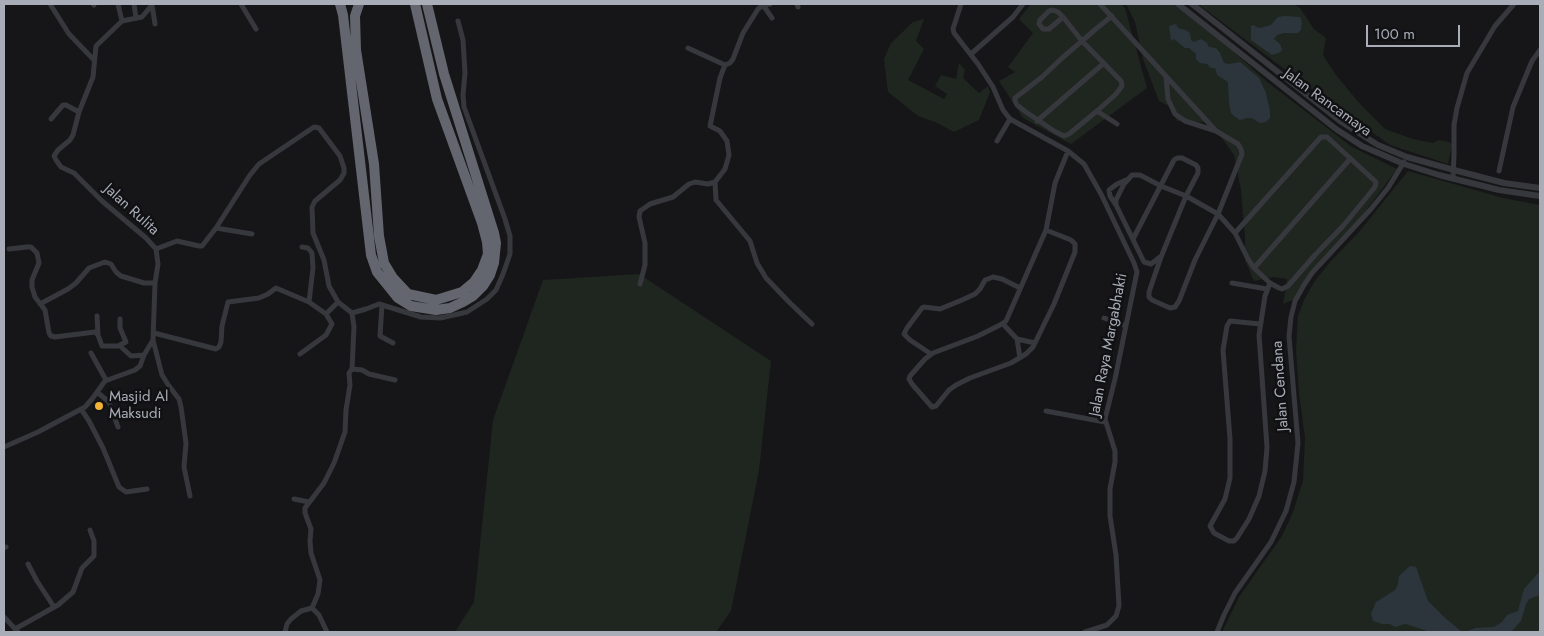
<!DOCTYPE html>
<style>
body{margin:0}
#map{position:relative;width:1544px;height:636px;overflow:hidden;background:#161618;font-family:Jost,sans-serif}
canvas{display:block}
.frame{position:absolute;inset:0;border:5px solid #a8adb8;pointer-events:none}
.scale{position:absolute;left:1366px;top:25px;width:94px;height:22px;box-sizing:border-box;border:2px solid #a8adb8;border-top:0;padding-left:6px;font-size:15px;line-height:18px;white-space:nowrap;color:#a8adb8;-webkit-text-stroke:4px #111113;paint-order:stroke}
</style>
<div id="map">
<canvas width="1544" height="636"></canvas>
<div class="frame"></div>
<div class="scale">100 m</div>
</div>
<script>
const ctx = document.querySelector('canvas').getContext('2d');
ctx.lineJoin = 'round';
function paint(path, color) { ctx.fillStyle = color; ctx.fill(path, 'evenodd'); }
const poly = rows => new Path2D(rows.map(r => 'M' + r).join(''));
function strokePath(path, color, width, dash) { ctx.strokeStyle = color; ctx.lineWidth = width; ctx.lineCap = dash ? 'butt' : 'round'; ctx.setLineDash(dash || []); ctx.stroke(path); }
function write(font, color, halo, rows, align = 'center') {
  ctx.font = font + ' Jost,sans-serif'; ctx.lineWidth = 5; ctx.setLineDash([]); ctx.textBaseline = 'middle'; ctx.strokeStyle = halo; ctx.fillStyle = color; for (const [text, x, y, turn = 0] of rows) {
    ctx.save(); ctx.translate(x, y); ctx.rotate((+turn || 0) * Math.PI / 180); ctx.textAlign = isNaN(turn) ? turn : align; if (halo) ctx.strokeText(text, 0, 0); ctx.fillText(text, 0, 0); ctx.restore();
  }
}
const green = poly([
 [1031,4,1121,4,1125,8,1147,88,1071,144,1023,118,999,81,1015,72,1008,67,1033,33,1019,19],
 [1126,4,1174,4,1199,20,1266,81,1352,147,1397,169,1356,224,1338,242,1295,299,1283,304,1287,279,1273,277,1254,281,1245,260,1245,238,1241,190,1234,155,1211,123,1177,121,1171,107,1159,101,1143,59,1135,22],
 [1198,4,1294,4,1300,8,1314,29,1326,38,1323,55,1336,75,1360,104,1385,129,1413,139,1433,143,1438,140,1449,142,1452,145,1448,164,1390,145,1299,80],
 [924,19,916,41,924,49,908,80,944,99,947,94,935,86,941,75,956,79,959,63,965,70,963,78,979,93,988,86,990,92,979,120,954,132,935,122,918,116,888,92,884,59,891,43,913,22],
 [1408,171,1503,198,1540,205,1540,632,1222,632,1239,597,1282,536,1293,512,1303,481,1305,438,1299,393,1296,349,1298,316,1304,300,1314,282,1330,262,1359,232],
 [639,274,771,361,759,470,731,611,716,632,455,632,474,602,493,420,543,280]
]);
const water = poly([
 [1284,16,1300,17,1302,22,1301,30,1298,33,1284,33,1277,35,1274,39,1280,44,1282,50,1279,53,1272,55,1251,40,1251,26,1253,25,1259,28,1271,25,1278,17],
 [1176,24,1178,28,1186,30,1190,33,1191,40,1194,42,1201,39,1207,43,1209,47,1216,48,1220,53,1224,63,1229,64,1240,62,1259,78,1266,93,1270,111,1270,118,1266,122,1260,123,1252,118,1247,118,1240,120,1234,116,1231,113,1229,103,1228,82,1217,75,1215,68,1211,68,1207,64,1200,63,1196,59,1196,54,1189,48,1185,48,1174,39,1171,41,1169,26],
 [1410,566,1416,567,1428,601,1444,617,1462,632,1430,632,1409,625,1405,624,1395,627,1390,624,1382,624,1373,621,1371,614,1376,602,1395,590,1398,584,1399,576],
 [1540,571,1540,595,1529,599,1526,604,1521,621,1511,632,1465,632,1475,628,1494,627,1502,622,1507,615,1518,611,1524,589]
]);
const minor = poly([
 [50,4,69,34,94,60],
 [93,4,94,5],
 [118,4,122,21],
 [134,4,136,18],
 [241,4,256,29],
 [797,4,798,7],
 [961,4,953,29,954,33,978,64,993,87,1003,110,1010,119,1068,151,1084,164,1101,194,1134,263,1137,272,1115,379,1105,419,1115,451,1115,462,1110,489,1110,516,1116,555,1119,606,1116,616,1107,625,1085,632],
 [1100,4,1216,131,1238,144,1241,149,1242,154,1218,214,1195,260,1179,301,1175,307,1170,308,1152,300,1149,297,1149,292,1161,257,1186,196,1198,173,1198,168,1196,165,1182,158,1177,158,1174,160,1133,239],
 [152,5,155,24],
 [763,5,772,18],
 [1063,17,1049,29,1043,29,1039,24,1040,20,1049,11,1053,10,1058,12,1063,17,1082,41,1121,81,1122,86,1116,94,1097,111,1069,134,1064,136,1054,131,1026,112,1017,105,1015,101,1015,98,1042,77,1062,58,1082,41,1097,28,1112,16],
 [688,48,725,65],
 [971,54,1013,17,1023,4],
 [1166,76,1168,99,1175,114,1185,121,1216,131],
 [1097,111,1117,124],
 [51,119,63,105,66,105,79,112],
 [1037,121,1104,63],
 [997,141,1010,119],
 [1499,171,1513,107,1532,61,1540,50],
 [1453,179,1454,155,1454,125,1457,108,1467,73,1495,26,1514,4],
 [715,182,716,200,750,241,757,263,766,278,789,302,812,324],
 [1116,205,1110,196,1109,190,1117,184,1126,180],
 [216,228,252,234],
 [1046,230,1071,240,1075,244,1075,252,1054,304,1033,347,1026,354,1011,363,970,378,956,385,949,390,936,406,932,407,912,384,909,379,910,376,925,359,933,353,978,336,1000,325,1006,321,1046,230,1055,183,1068,151],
 [302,247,308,248,312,253,313,268,309,302],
 [9,249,27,247,31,247,37,253,39,263,32,280,32,287,35,297,45,310,49,333,51,336,55,337,95,332,98,335,102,346,120,346,131,356,144,355],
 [156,249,177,241,199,246,202,246,216,228,250,175,259,164,314,127,319,128,340,156,344,168,344,173,340,180,315,201,312,207,313,233,324,260,329,286,338,302],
 [1160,257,1151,264,1144,262,1116,205,1116,200,1124,184,1132,175,1140,175,1161,186,1186,196,1218,214,1235,233,1248,259,1254,268,1270,283,1279,288,1282,289,1288,286,1315,255,1343,226,1375,187,1376,182,1327,137,1321,137,1235,233],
 [1254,268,1350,159],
 [1232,283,1267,289],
 [640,284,645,265,645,243,639,217,640,211,650,204,673,197,689,184,695,182,708,184,715,182,725,169,729,155,727,141,720,131,710,126,720,78,725,65,730,63,733,59,743,33,758,9,763,5,770,4],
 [40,304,68,289,76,283,89,268,105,262,111,264,116,272,121,276,144,283,155,283],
 [382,305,380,336,393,343],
 [352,313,366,309,379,304,421,317,440,318,454,315,467,312,487,299,496,290,503,274,510,254,510,236,505,219,464,107,463,95,465,73,463,40,458,21],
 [97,316,98,335],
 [1104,318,1126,326],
 [120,319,120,328,126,342,120,345],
 [1003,324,1017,339,1035,343],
 [1260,324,1230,321,1227,326,1223,350,1230,439,1230,478,1225,499,1210,526,1214,533,1229,541,1234,541,1237,538,1249,519,1259,496,1265,471,1267,447,1259,335,1265,296,1270,283],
 [154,333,216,349,219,347,221,342,222,326,228,302,259,298,268,294,276,288,309,302,326,314,338,302,352,313,354,327,352,369,349,373,350,385,346,410,345,432,334,463,324,483,305,508,305,513,311,529,310,541,311,553,320,580,318,594,312,608,301,611,291,619,287,624,285,632],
 [1017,339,1020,358],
 [153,340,162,375,169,386,179,399,181,407,186,443,184,467,190,496],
 [91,353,106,380],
 [300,354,326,335,332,324,326,314],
 [931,354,910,340,904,334,907,328,922,308,924,307,940,309,962,300,975,294,980,289,985,280,993,277,1002,279,1020,288],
 [352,369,362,370,369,374,395,380],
 [97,392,109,402,118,427],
 [81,409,89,421,103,448,119,487,126,492,147,489],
 [1046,411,1105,422],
 [4,447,38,432,85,407,92,399,105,381,135,370,140,366,144,355,153,340,155,283,158,264,156,249,146,238,102,201,74,173,61,167,56,160,54,156,58,150,70,140,73,135,79,112,93,77,96,46,122,21,142,17,152,5],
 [294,499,309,502],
 [4,548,6,547],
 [28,564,37,581,54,607],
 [312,608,319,615,327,632],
 [4,617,18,632],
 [15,629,58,605,73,592,82,568,94,556,94,541,90,530],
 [1217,632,1224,615,1235,593,1271,542,1286,511,1294,482,1298,443,1289,336,1291,317,1295,301,1304,285,1312,273,1371,209,1388,188,1404,162]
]);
const tertiary = poly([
 [1178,4,1336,129,1362,146,1404,164,1439,175,1499,190,1540,196],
 [1192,4,1340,121,1378,145,1407,157,1454,170,1504,183,1540,188]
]);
const motorway = poly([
 [340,4,343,15,371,255,377,272,398,298,411,306,436,310,450,308,463,302,473,296,483,286,490,275,494,263,496,243,494,233,444,74,427,4],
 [359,4,355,16,356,50,374,164,379,236,384,263,393,278,408,294,436,300,462,292,474,282,482,270,488,254,487,242,482,223,437,99,415,4]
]);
const markers = [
 [99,406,5,"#f2b134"]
];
const streetNames = [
 ["Jalan Rancamaya",1327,103,36],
 ["Jalan Rulita",131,210,42],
 ["Jalan Raya Margabhakti",1109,345,-79],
 ["Jalan Cendana",1281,386,-94]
];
const poiNames = [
 ["Masjid Al",109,397],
 ["Maksudi",109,414]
];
paint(green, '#1e261f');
paint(water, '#2c353c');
strokePath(minor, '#37383d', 5);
strokePath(tertiary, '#37383d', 6);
strokePath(motorway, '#63666e', 10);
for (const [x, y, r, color] of markers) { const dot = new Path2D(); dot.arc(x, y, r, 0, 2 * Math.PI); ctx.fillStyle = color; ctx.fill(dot); strokePath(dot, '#111113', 2); }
write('15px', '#a8adb8', '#111113', streetNames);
write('15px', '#a8adb8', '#111113', poiNames, 'left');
</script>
